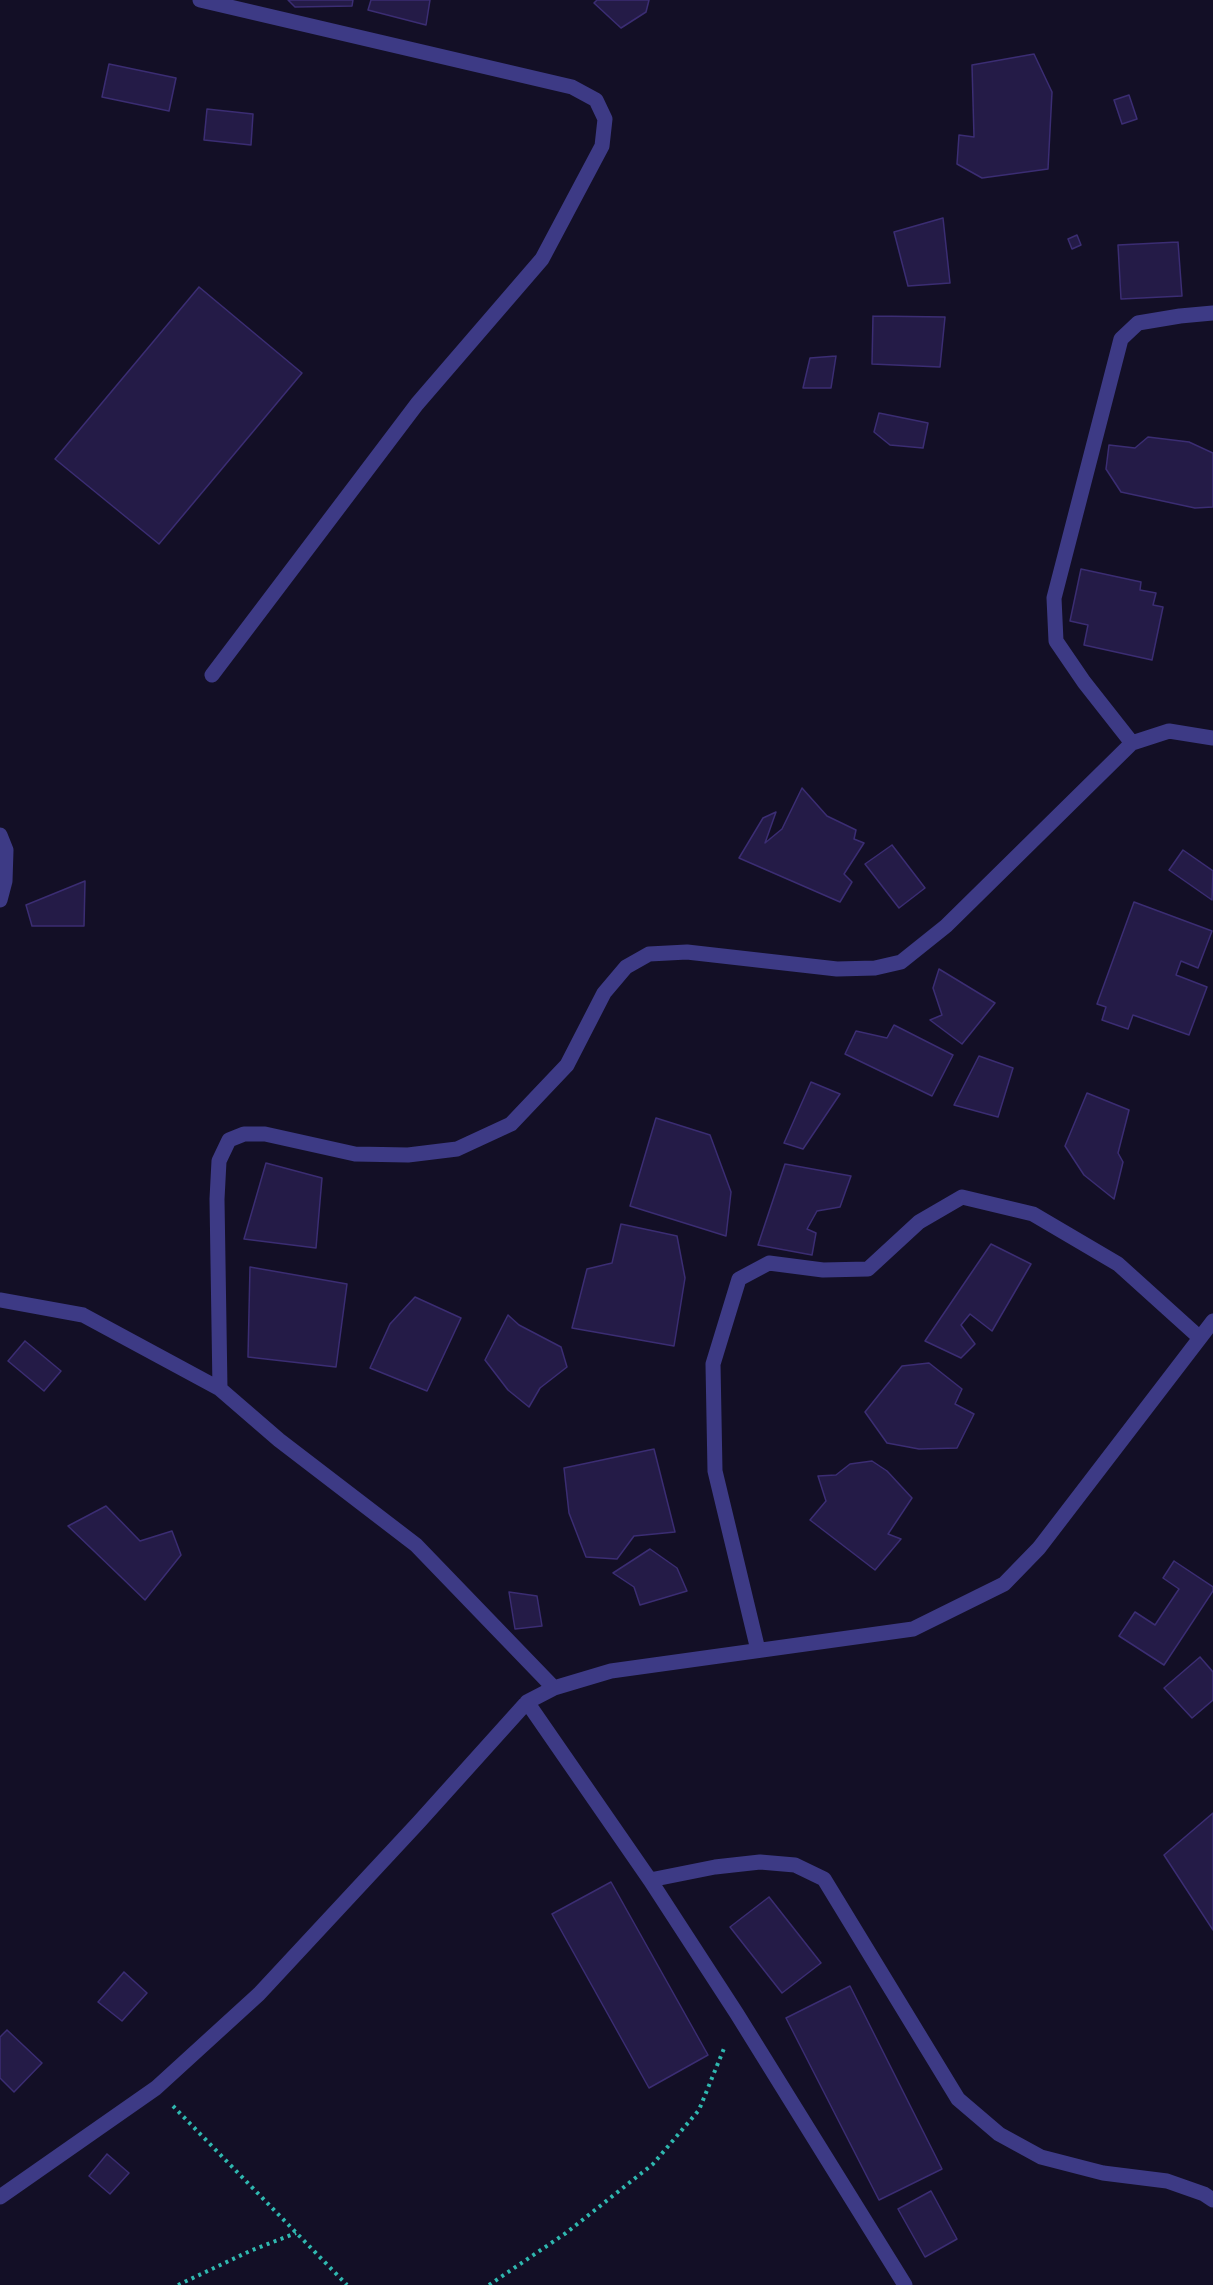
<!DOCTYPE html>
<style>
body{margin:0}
canvas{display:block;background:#130f26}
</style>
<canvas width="1213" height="2285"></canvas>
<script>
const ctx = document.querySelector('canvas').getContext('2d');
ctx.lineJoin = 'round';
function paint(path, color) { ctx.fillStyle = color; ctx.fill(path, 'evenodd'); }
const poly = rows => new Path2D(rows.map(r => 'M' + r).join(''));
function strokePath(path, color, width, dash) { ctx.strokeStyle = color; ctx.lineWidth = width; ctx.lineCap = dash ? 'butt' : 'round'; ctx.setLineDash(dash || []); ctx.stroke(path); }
const building = poly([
 [288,0,353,0,352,6,295,7,288,0],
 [371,0,430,0,426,25,368,10,371,0],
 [597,0,649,0,646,12,621,28,594,3,597,0],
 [1034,54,1052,92,1048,169,982,178,957,164,959,135,974,137,972,65,1034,54],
 [109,64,176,78,169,111,102,97,109,64],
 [1129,95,1137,119,1122,124,1114,100,1129,95],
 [207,109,253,114,251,145,204,140,207,109],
 [943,218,950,283,908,286,894,232,943,218],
 [1077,235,1081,245,1072,249,1068,239,1077,235],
 [1178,242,1182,296,1121,299,1118,245,1178,242],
 [199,287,302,373,159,544,55,459,199,287],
 [873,316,945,317,940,367,872,364,873,316],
 [836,356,831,388,803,388,810,358,836,356],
 [879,413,928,423,923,448,890,445,874,432,879,413],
 [1148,437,1189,442,1213,453,1213,507,1195,508,1121,492,1106,469,1109,445,1135,448,1148,437],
 [1081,569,1141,582,1140,590,1156,593,1153,605,1163,607,1152,660,1084,645,1088,625,1070,621,1081,569],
 [802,788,827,816,856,830,854,839,864,843,844,874,852,882,840,902,739,858,763,818,776,812,765,843,782,829,802,788],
 [892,845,925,888,899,908,865,864,892,845],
 [1183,850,1213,871,1212,900,1169,870,1183,850],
 [85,881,84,926,32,926,26,905,85,881],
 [1134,902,1212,931,1198,968,1181,961,1176,975,1207,987,1189,1035,1133,1015,1128,1029,1102,1020,1106,1007,1097,1004,1134,902],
 [939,969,995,1003,962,1044,930,1020,942,1015,933,988,939,969],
 [894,1025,953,1055,932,1096,845,1054,856,1031,887,1038,894,1025],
 [979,1056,1013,1068,998,1117,954,1105,979,1056],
 [811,1082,840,1094,803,1149,784,1143,811,1082],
 [1087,1093,1129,1110,1118,1153,1123,1162,1114,1199,1084,1175,1065,1146,1087,1093],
 [656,1118,710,1135,731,1192,726,1236,630,1206,656,1118],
 [266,1163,322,1178,316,1248,244,1239,266,1163],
 [785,1164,851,1176,840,1207,817,1211,807,1229,816,1233,812,1255,758,1245,785,1164],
 [621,1224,677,1236,685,1278,674,1346,572,1328,587,1269,612,1263,621,1224],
 [991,1244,1031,1264,992,1331,970,1314,961,1325,975,1344,961,1358,925,1341,991,1244],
 [250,1267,347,1284,336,1367,248,1357,250,1267],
 [415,1297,461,1318,427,1391,370,1368,390,1324,415,1297],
 [508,1315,519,1325,561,1347,567,1367,540,1388,529,1407,508,1390,485,1360,508,1315],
 [25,1341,61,1371,44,1391,8,1361,25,1341],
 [929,1363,962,1389,955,1404,974,1414,957,1448,919,1449,887,1443,865,1412,902,1366,929,1363],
 [654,1449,675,1532,634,1536,617,1559,586,1557,569,1513,564,1468,654,1449],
 [872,1461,887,1471,912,1498,888,1534,901,1539,875,1570,810,1520,826,1501,818,1476,836,1475,850,1464,872,1461],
 [106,1506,140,1541,172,1531,181,1555,145,1600,68,1526,106,1506],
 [650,1549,677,1568,687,1591,640,1605,634,1587,613,1573,650,1549],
 [1174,1561,1213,1587,1213,1591,1164,1665,1119,1636,1135,1612,1155,1625,1179,1589,1163,1578,1174,1561],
 [509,1592,537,1596,542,1626,515,1629,509,1592],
 [1200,1657,1213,1672,1213,1700,1192,1718,1164,1688,1200,1657],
 [1213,1813,1213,1930,1164,1855,1213,1813],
 [611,1882,708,2055,649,2088,552,1914,611,1882],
 [769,1897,821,1963,782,1993,730,1927,769,1897],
 [124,1972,147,1993,122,2021,98,2002,124,1972],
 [850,1986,942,2169,879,2200,786,2018,850,1986],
 [7,2030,42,2063,14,2092,0,2078,0,2037,7,2030],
 [107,2154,129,2173,110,2194,89,2176,107,2154],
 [931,2191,957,2239,925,2257,898,2209,931,2191]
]);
const path = poly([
 [173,2106,347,2285],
 [178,2285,250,2251,296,2233],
 [489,2285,566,2233,653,2164,699,2110,725,2046]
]);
const minor = poly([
 [200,0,572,87,596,100,605,119,602,146,542,259,417,404,212,675],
 [1132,743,1084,682,1056,641,1054,598,1121,339,1138,323,1180,316,1213,313],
 [0,835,6,850,5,881,0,900],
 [0,1300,83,1315,220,1389,279,1440,416,1545,554,1688],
 [220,1389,217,1199,219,1161,229,1140,244,1134,265,1134,355,1154,408,1155,457,1149,511,1124,567,1065,604,993,626,967,649,954,687,952,837,969,875,968,901,962,946,926,1132,743,1169,731,1213,738],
 [758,1650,715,1471,713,1364,739,1279,769,1263,823,1270,868,1269,919,1222,962,1197,1033,1214,1118,1264,1200,1338],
 [527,1702,650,1880,737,2014,905,2285],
 [650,1880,715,1867,760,1862,795,1865,824,1879,958,2099,999,2134,1041,2157,1103,2173,1167,2181,1204,2194,1213,2200],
 [0,2197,156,2088,259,1994,419,1822,527,1702,554,1688,611,1671,913,1629,1004,1584,1039,1548,1213,1321]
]);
paint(building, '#241b47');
strokePath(building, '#3b2d73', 1.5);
strokePath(path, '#2fb8b0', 4, [3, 4.5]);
strokePath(minor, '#3d3a85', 15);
</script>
